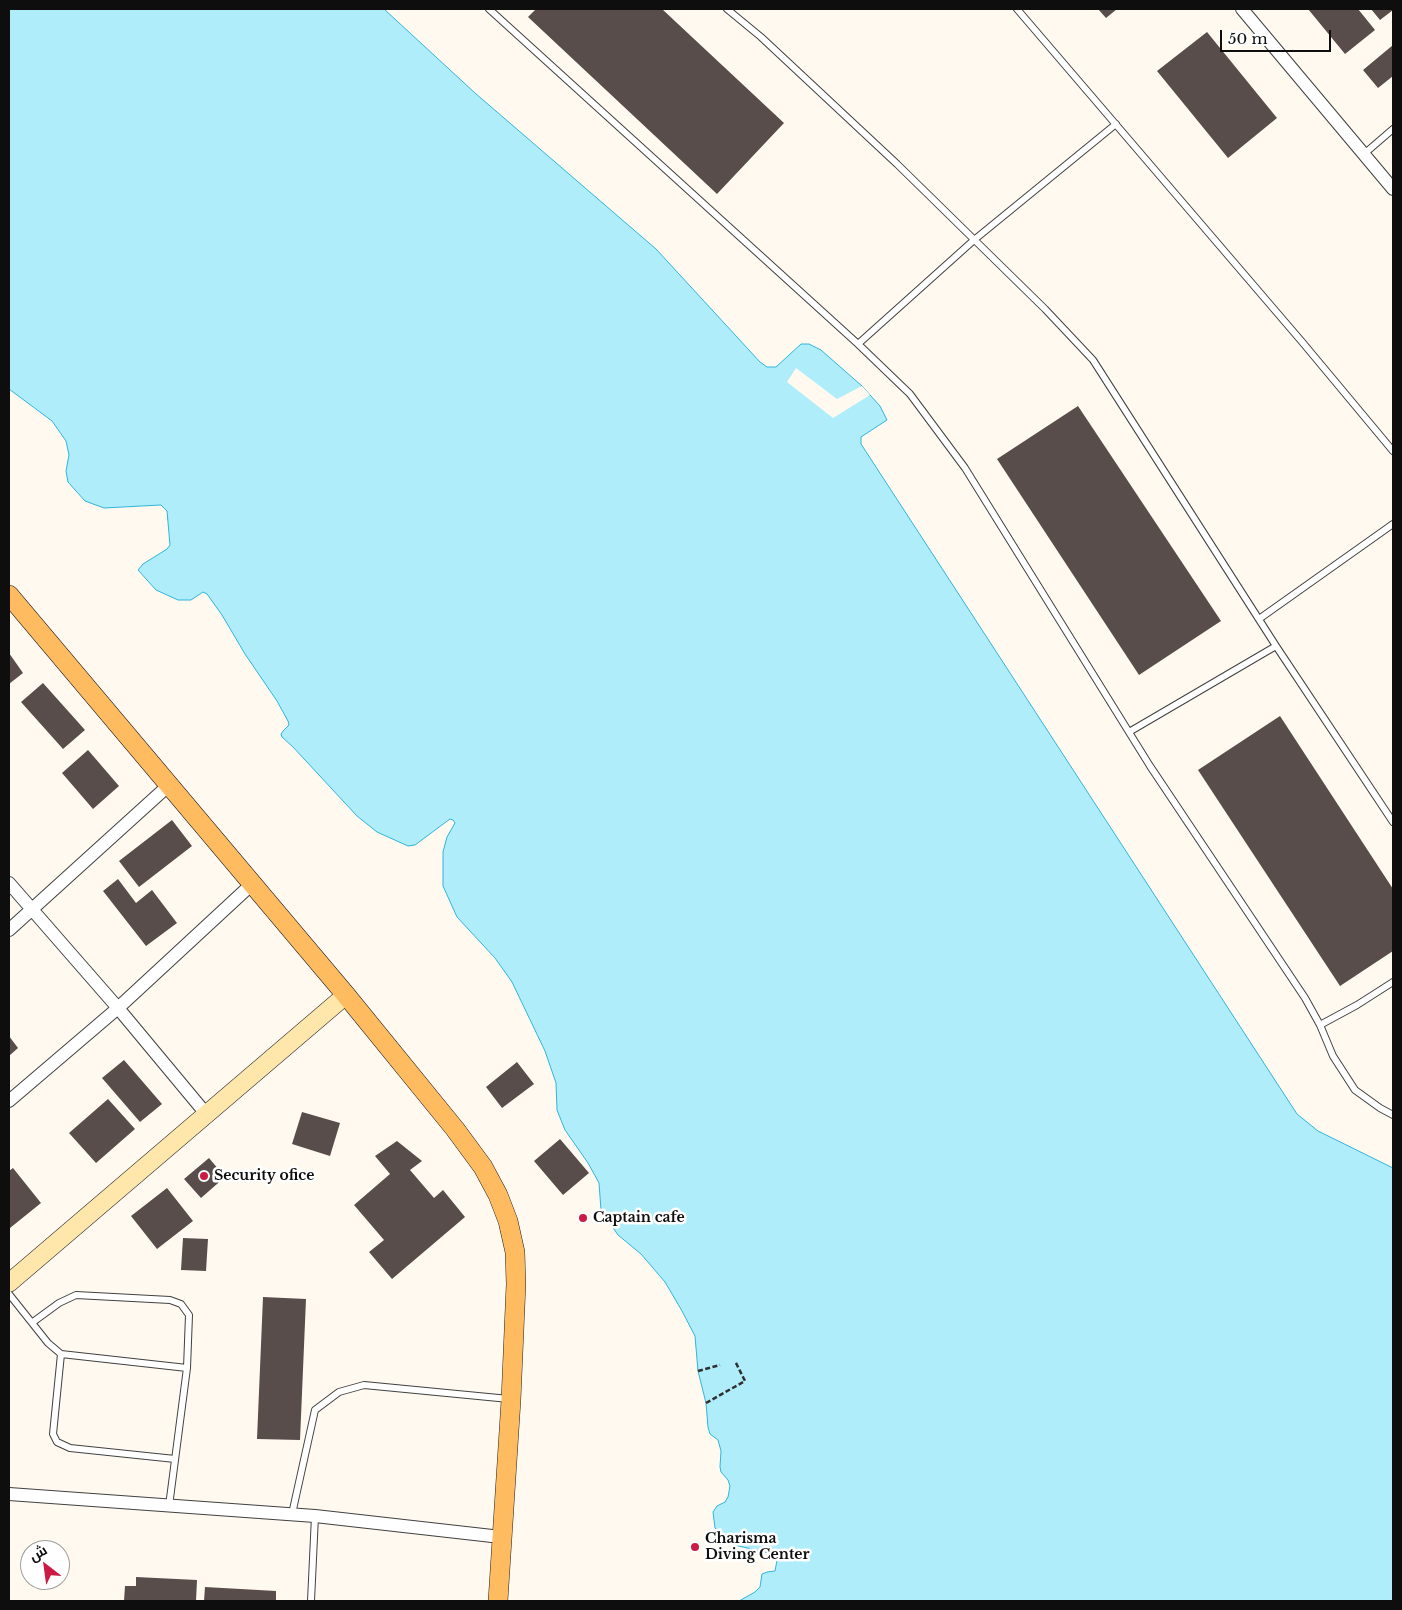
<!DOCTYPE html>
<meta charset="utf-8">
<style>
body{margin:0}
#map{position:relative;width:1402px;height:1610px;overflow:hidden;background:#fff9f0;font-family:"Libre Baskerville",Cairo,serif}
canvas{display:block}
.frame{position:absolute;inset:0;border:10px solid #0e0e0e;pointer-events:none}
.north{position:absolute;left:20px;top:1540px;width:50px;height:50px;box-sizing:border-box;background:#fff;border:1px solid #9f9f9f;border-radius:50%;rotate:330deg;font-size:14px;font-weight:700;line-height:20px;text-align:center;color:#0e0e0e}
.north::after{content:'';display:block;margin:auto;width:18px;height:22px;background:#cb1a43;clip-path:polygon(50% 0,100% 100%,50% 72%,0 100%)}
.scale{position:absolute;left:1220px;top:30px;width:111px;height:22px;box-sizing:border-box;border:2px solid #0e0e0e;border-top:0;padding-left:6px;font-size:15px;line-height:18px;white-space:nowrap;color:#0e0e0e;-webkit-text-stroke:4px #fff;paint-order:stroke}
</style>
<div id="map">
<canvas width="1402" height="1610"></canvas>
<div class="frame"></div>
<div class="north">ش</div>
<div class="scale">50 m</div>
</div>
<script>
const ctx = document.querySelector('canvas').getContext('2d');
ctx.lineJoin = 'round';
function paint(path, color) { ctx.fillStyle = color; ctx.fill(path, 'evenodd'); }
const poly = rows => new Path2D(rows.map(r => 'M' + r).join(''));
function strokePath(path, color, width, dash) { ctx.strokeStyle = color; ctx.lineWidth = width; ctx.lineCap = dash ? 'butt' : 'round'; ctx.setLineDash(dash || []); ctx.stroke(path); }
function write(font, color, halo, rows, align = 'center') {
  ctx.font = font + ' "Libre Baskerville",serif'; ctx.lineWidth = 5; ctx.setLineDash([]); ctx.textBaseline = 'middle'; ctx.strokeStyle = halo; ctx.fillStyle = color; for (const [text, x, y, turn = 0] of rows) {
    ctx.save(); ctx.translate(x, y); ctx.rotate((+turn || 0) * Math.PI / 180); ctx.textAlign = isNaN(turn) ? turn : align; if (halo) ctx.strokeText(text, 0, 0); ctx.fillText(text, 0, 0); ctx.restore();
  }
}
const water = poly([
 [9,9,384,9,475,93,656,249,760,362,767,367,776,367,801,344,809,344,821,350,862,386,880,406,887,420,861,437,861,444,1297,1114,1318,1131,1393,1168,1393,1601,739,1601,755,1592,760,1587,762,1574,767,1572,775,1571,778,1555,734,1545,715,1528,713,1512,717,1506,725,1502,728,1497,730,1486,728,1480,721,1472,720,1467,721,1451,718,1440,710,1434,708,1427,706,1403,698,1371,695,1336,682,1311,665,1282,641,1254,618,1235,601,1210,599,1183,588,1163,565,1130,557,1110,556,1083,545,1051,512,982,495,958,457,917,443,886,443,852,447,837,455,823,453,820,450,819,415,845,408,846,377,832,357,816,293,747,282,737,281,734,283,731,289,725,288,721,277,701,245,654,222,615,207,594,203,592,191,600,178,600,156,590,138,570,143,564,167,549,170,545,167,511,161,505,104,508,85,501,68,482,66,471,69,455,66,441,52,421,9,389,9,9]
]);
const pier = poly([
 [796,368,837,399,862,386,870,395,833,418,787,382]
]);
const building = poly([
 [536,9,662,9,784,123,717,194,528,17],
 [1098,9,1117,9,1106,18],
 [1308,9,1358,9,1375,30,1345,54],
 [1371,9,1393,9,1393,10,1380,20],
 [1207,32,1277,118,1228,158,1157,71],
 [1393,45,1393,76,1378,88,1363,70],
 [1078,406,1221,621,1139,675,997,459],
 [9,653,23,673,9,684],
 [43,683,85,730,63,749,21,702],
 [1280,716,1393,889,1393,951,1340,986,1198,770],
 [88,750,119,786,93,809,62,773],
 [172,820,192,846,139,887,119,861],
 [118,879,136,903,152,890,177,923,146,946,103,891],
 [9,1036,18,1048,9,1056],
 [124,1060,162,1104,140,1122,102,1078],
 [517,1062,534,1084,502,1108,486,1087],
 [108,1099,135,1129,96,1163,69,1133],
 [302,1112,340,1123,330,1156,292,1144],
 [560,1139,589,1173,563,1195,534,1161],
 [397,1141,422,1161,410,1170,434,1198,443,1190,465,1217,392,1279,369,1252,384,1240,354,1205,390,1174,375,1156],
 [209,1158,225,1177,201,1198,184,1179],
 [13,1168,41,1203,10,1228,9,1226,9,1171],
 [167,1188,193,1221,157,1249,131,1216],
 [183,1238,208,1239,206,1271,181,1270],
 [263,1297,306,1299,300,1440,257,1439],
 [136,1577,197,1580,196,1601,124,1601,125,1586,136,1586],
 [205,1587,276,1591,276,1601,204,1601]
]);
const path = poly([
 [698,1371,720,1365],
 [706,1403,745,1381,735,1361]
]);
const lane = poly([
 [489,9,858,344,910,394,965,468,1150,766,1305,998,1320,1025,1357,1005,1393,982],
 [727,9,761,37,897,164,1045,309,1093,360,1276,646,1393,822],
 [1017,9,1303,343,1393,451],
 [1364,154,1393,129],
 [858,344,974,240,1116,124],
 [1259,619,1393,524],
 [1129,732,1276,646],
 [1320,1025,1333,1056,1355,1090,1380,1108,1393,1115],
 [9,1294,48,1343,61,1354,187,1368],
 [33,1322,59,1303,76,1295,170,1300,181,1304,189,1315,187,1368,169,1506],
 [61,1354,53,1434,57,1442,70,1448,175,1459],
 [292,1514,315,1410,339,1392,364,1385,509,1399],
 [311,1601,315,1516]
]);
const street = poly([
 [1242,9,1393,189],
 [9,883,118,1008,207,1115],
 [9,930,169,785],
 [9,1101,118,1008,252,884],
 [9,1494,315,1516,501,1537]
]);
const secondary = poly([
 [9,1283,346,995]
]);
const primary = poly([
 [9,595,346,995,455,1129,483,1167,498,1195,508,1221,515,1252,516,1284,511,1400,498,1601]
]);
const markers = [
 [204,1176,5,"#cb1a43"],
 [583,1218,5,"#cb1a43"],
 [695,1547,5,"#cb1a43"]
];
const poiNames = [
 ["Security ofice",214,1176],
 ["Captain cafe",593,1218],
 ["Charisma",705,1539],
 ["Diving Center",705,1555]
];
paint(water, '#b0edfb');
strokePath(water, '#30b4d9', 1);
paint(pier, '#fff9f0');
paint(building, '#584d4a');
strokePath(lane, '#414141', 8);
strokePath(street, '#414141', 14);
strokePath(secondary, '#303030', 19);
strokePath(primary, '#1f1f1f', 20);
strokePath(path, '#303030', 2.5, [5, 2.5]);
strokePath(lane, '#fff', 6);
strokePath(street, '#fff', 12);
strokePath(secondary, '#ffe6ab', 18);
strokePath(primary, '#ffbb60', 19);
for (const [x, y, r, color] of markers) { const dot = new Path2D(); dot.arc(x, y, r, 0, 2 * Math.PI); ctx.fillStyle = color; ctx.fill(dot); strokePath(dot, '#fff', 2); }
write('bold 14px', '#0e0e0e', '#fff', poiNames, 'left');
</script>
